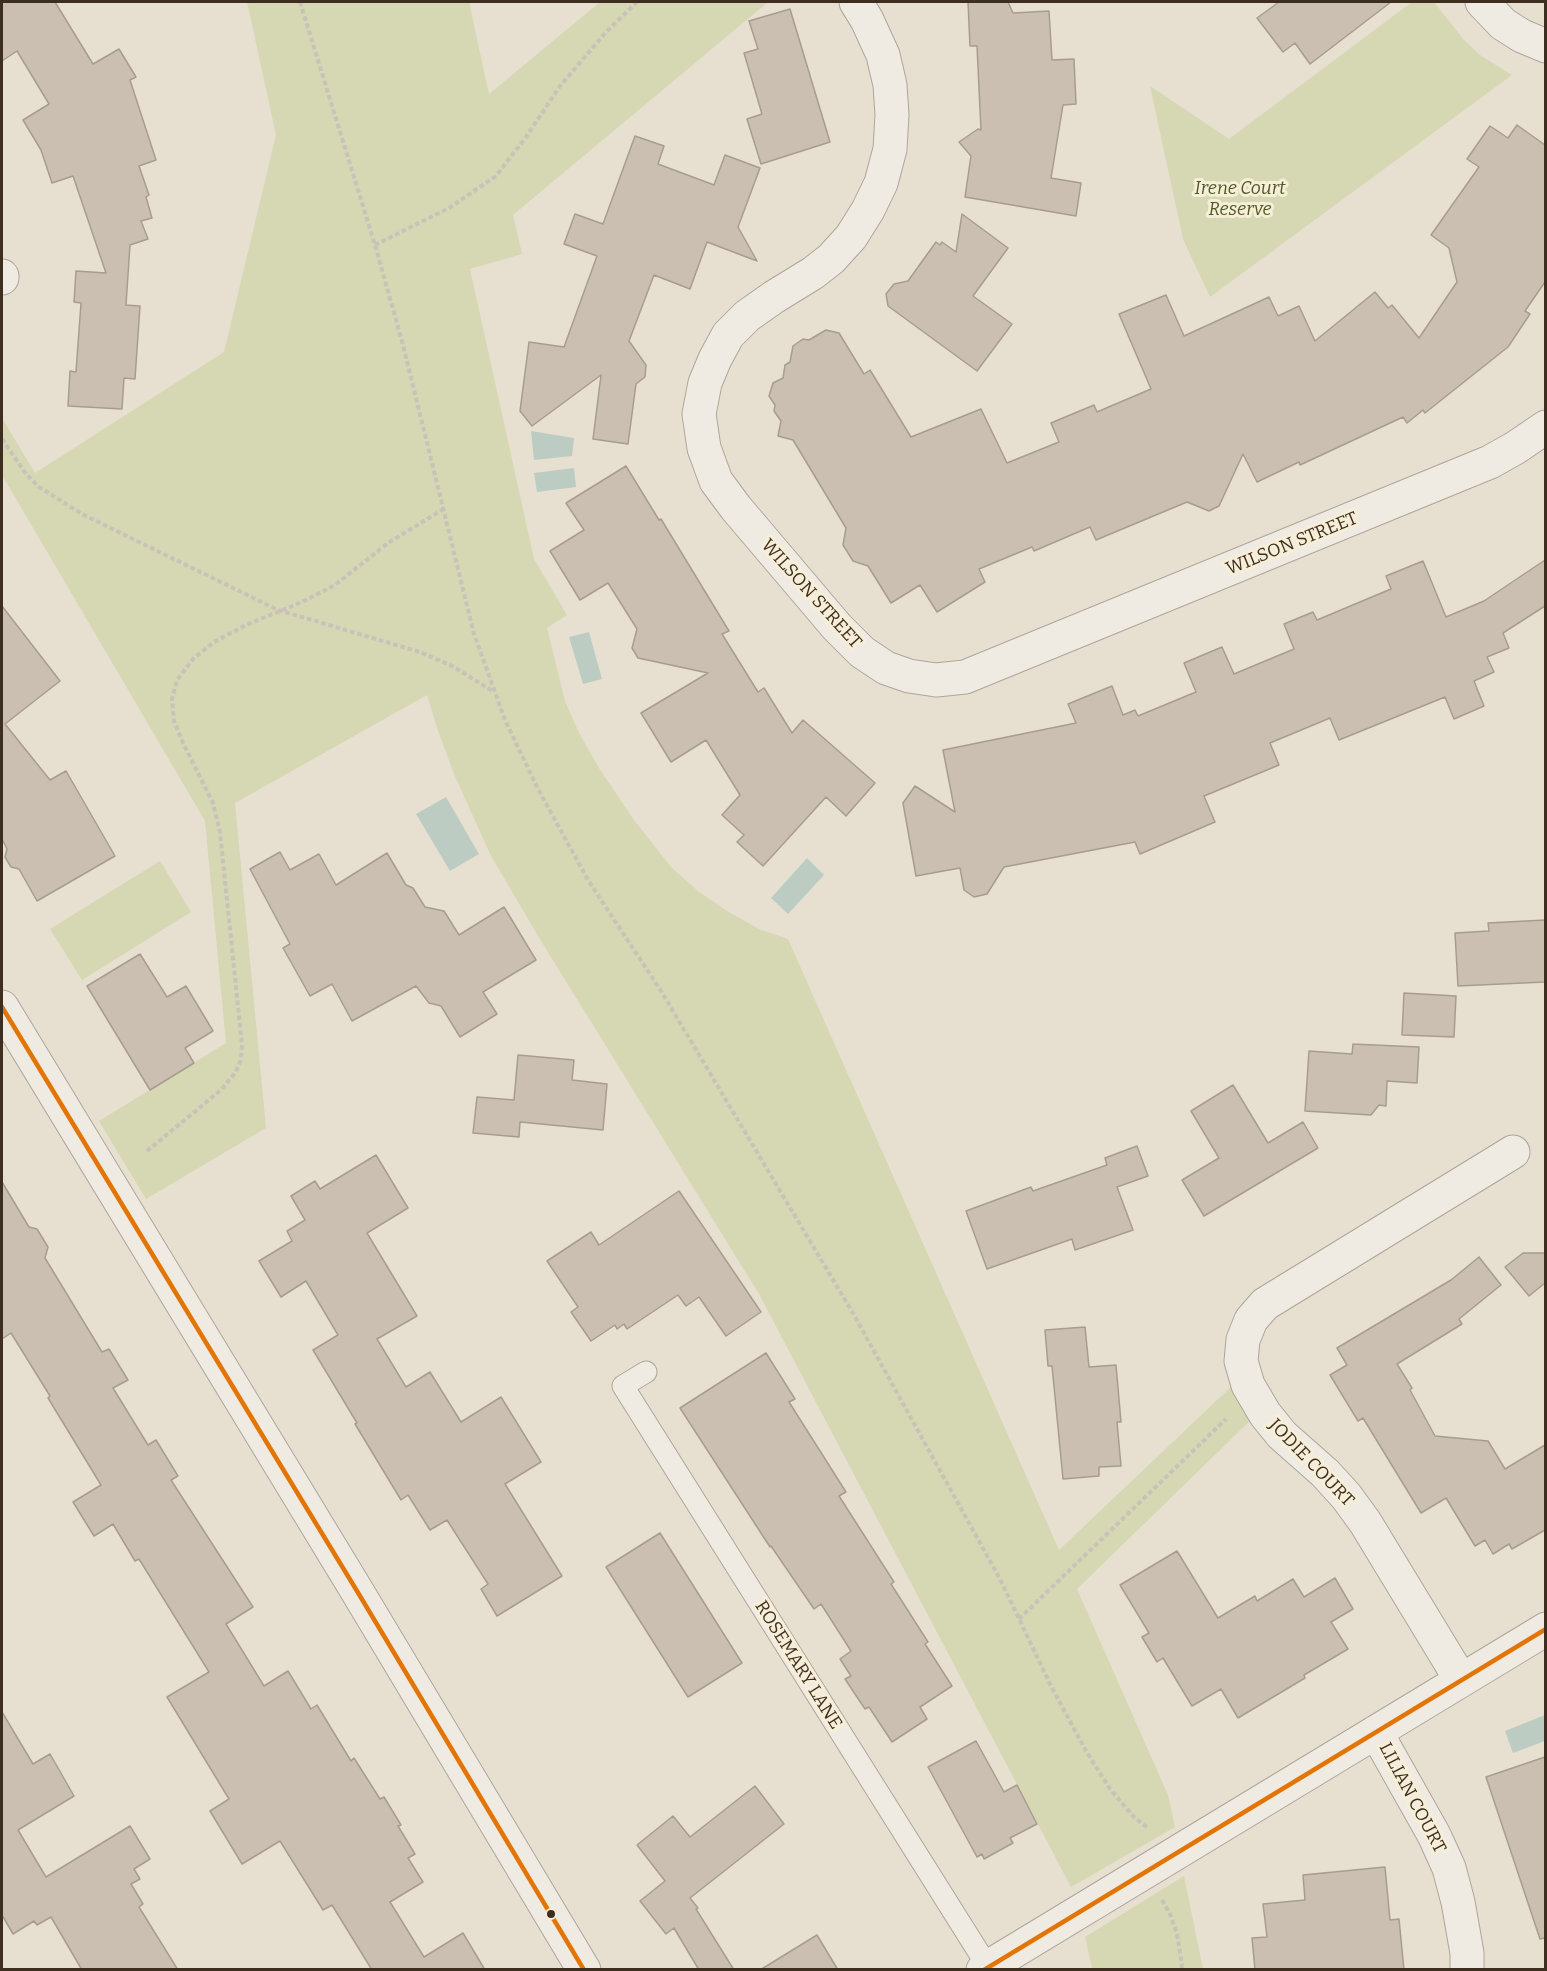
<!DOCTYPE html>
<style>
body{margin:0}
#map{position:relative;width:1547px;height:1971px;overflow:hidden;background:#e7e0d1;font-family:Bitter,serif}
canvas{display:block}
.frame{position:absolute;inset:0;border:3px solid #3d2e20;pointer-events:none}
</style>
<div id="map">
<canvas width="1547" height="1971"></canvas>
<div class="frame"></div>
</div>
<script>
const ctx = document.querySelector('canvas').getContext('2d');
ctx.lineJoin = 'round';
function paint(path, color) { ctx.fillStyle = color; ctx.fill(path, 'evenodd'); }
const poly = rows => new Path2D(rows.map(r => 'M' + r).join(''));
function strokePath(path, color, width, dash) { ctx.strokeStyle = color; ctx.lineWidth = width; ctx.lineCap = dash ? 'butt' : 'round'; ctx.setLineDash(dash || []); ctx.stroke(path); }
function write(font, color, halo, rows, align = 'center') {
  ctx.font = font + ' Bitter,serif'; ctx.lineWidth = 6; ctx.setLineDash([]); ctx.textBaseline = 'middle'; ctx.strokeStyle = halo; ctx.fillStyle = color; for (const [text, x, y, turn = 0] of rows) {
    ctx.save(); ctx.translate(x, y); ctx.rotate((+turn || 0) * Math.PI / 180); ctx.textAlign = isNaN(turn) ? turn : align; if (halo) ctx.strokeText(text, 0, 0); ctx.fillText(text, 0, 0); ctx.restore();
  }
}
const green = poly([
 [247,2,469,2,489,94,600,2,768,2,513,215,522,254,470,269,534,559,567,615,547,628,565,701,579,733,599,768,634,820,672,868,698,891,727,911,759,929,788,939,1059,1550,1234,1384,1253,1418,1077,1589,1168,1795,1175,1827,1071,1887,759,1294,538,936,490,854,454,774,437,728,427,695,235,803,266,1128,146,1199,99,1121,226,1043,205,821,2,475,2,418,35,473,224,352,276,135],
 [1412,2,1434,2,1464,40,1480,55,1512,75,1210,297,1183,239,1150,86,1229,139],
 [160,861,191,912,82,980,50,929],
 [1184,1876,1203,1969,1092,1969,1085,1937]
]);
const water = poly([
 [531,431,574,438,572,456,534,460],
 [574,468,576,487,537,492,534,473],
 [589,632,602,679,583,684,569,637],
 [446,797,479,854,450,871,416,814],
 [807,858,824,875,788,914,771,898],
 [1545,1715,1545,1741,1513,1753,1505,1731]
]);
const building = poly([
 [2,2,55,2,93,64,119,49,136,77,130,80,156,160,139,166,149,195,146,197,152,218,141,221,148,239,130,245,126,305,140,306,135,379,124,378,122,409,68,406,70,371,76,372,81,303,74,302,76,271,106,273,73,176,52,183,41,150,23,120,49,104,17,51,2,61,2,2],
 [968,2,1008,2,1013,13,1049,11,1052,60,1074,59,1076,104,1063,105,1051,178,1081,183,1076,216,965,197,971,156,959,142,978,129,981,130,977,46,970,46,968,2],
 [1279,2,1391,2,1310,64,1295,43,1283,52,1257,18,1279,2],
 [790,9,830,142,761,164,747,119,762,114,744,53,758,49,749,21,790,9],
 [1517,125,1545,145,1545,282,1525,311,1530,314,1508,347,1425,413,1423,410,1407,423,1403,417,1300,465,1299,462,1257,482,1243,454,1219,506,1209,511,1187,502,1096,540,1090,527,1034,551,1032,547,979,569,985,582,937,612,920,585,891,603,868,566,853,561,843,545,846,528,793,440,778,436,781,421,774,411,775,405,769,396,773,383,783,378,785,365,790,362,793,346,803,339,809,340,826,330,839,333,864,374,870,370,911,437,981,409,1007,463,1059,442,1051,423,1094,405,1097,412,1151,389,1119,314,1166,295,1184,336,1269,297,1278,316,1299,306,1315,341,1375,292,1388,308,1392,305,1419,338,1457,282,1449,248,1431,235,1479,167,1467,159,1490,126,1508,138,1517,125],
 [635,136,664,146,658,164,714,185,725,155,760,168,738,227,757,261,707,242,690,289,654,275,629,341,646,365,645,377,636,384,628,444,593,439,601,375,532,426,520,411,529,342,564,347,597,256,564,244,575,214,603,224,635,136],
 [962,214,1008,248,973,296,1012,324,977,371,888,306,886,294,894,284,908,281,936,242,940,245,942,242,956,252,962,214],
 [626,466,659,520,661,519,729,631,722,634,758,692,764,688,792,733,803,720,875,783,846,816,826,797,763,866,737,842,744,835,722,815,740,795,706,740,671,762,641,713,708,673,638,658,632,648,637,629,608,583,580,600,550,551,584,530,566,503,626,466],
 [1545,560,1545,606,1503,633,1509,648,1487,657,1494,672,1474,681,1484,706,1454,719,1445,697,1339,740,1330,718,1270,743,1279,765,1204,796,1215,822,1140,854,1135,842,1004,867,987,894,974,897,964,890,960,868,916,876,903,803,915,786,955,812,943,750,1076,723,1068,704,1112,686,1123,715,1135,710,1138,716,1196,692,1184,663,1222,647,1234,674,1294,649,1284,624,1313,612,1317,620,1391,589,1386,576,1423,561,1446,617,1484,601,1545,560],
 [2,606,60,681,5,724,50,780,66,771,115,856,37,901,19,869,11,867,5,857,7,849,2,839,2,606],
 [280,852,290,870,319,854,336,885,387,853,406,885,413,888,425,907,444,911,459,935,504,907,536,960,483,992,497,1014,460,1037,441,1006,429,1003,416,986,352,1021,332,984,310,996,283,948,290,944,250,869,280,852],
 [1545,920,1545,982,1458,986,1455,933,1489,931,1488,923,1545,920],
 [140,954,167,997,186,986,213,1031,185,1048,194,1063,150,1090,87,986,140,954],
 [1404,993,1456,996,1454,1037,1402,1035,1404,993],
 [1353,1044,1419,1047,1417,1083,1387,1081,1386,1106,1379,1105,1371,1115,1305,1111,1309,1051,1352,1054,1353,1044],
 [518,1055,574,1060,572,1080,607,1084,603,1130,520,1122,519,1137,473,1133,477,1097,514,1100,518,1055],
 [1233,1085,1268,1143,1303,1122,1318,1148,1204,1216,1182,1180,1219,1158,1191,1111,1233,1085],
 [1137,1146,1148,1176,1117,1187,1133,1230,1075,1250,1072,1239,987,1269,966,1211,1031,1187,1033,1191,1107,1165,1105,1158,1137,1146],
 [376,1155,408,1208,367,1233,417,1316,377,1339,406,1387,430,1372,461,1422,501,1397,541,1462,505,1484,562,1576,497,1616,481,1589,488,1584,447,1520,430,1530,408,1495,401,1500,355,1424,357,1423,313,1350,338,1335,306,1281,281,1297,259,1261,292,1241,287,1231,305,1220,291,1196,315,1181,320,1189,376,1155],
 [2,1182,29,1227,37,1229,48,1247,45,1258,102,1352,109,1349,128,1380,113,1388,148,1445,156,1440,178,1476,171,1480,253,1607,226,1624,264,1686,288,1671,311,1709,317,1705,351,1761,354,1758,380,1799,384,1797,401,1825,398,1826,415,1854,408,1858,423,1882,390,1902,424,1957,463,1933,485,1970,372,1970,332,1905,323,1910,280,1841,242,1864,210,1811,229,1799,167,1697,209,1672,139,1559,135,1561,113,1524,94,1536,73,1502,101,1485,48,1398,50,1396,11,1333,2,1339,2,1182],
 [679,1191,761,1312,726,1336,699,1297,686,1306,678,1295,627,1329,624,1324,617,1329,615,1325,591,1341,571,1312,578,1307,547,1261,591,1232,599,1245,679,1191],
 [1523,1253,1545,1253,1545,1283,1529,1296,1505,1267,1523,1253],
 [1479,1257,1501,1285,1459,1319,1462,1324,1397,1364,1412,1388,1410,1390,1435,1436,1488,1441,1505,1469,1545,1445,1545,1530,1512,1549,1509,1544,1493,1554,1485,1540,1475,1546,1446,1498,1421,1513,1363,1418,1358,1421,1330,1375,1347,1365,1337,1348,1451,1280,1479,1257],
 [1085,1327,1089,1367,1116,1365,1121,1422,1117,1422,1121,1466,1099,1467,1099,1476,1063,1479,1052,1366,1048,1366,1045,1330,1085,1327],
 [766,1353,795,1399,789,1402,846,1492,839,1496,894,1582,891,1584,928,1642,925,1644,952,1686,920,1707,927,1719,892,1742,869,1707,865,1709,845,1679,851,1676,840,1659,851,1651,821,1604,814,1609,771,1546,770,1547,680,1408,766,1353],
 [660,1533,742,1663,688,1697,606,1567,660,1533],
 [1177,1551,1218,1618,1255,1596,1257,1601,1293,1579,1304,1597,1335,1578,1353,1609,1331,1622,1348,1649,1304,1675,1305,1678,1238,1718,1221,1689,1192,1706,1163,1658,1157,1662,1142,1637,1149,1633,1120,1585,1177,1551],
 [2,1712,33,1764,50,1754,74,1796,18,1830,46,1877,130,1826,150,1859,134,1869,140,1879,131,1884,143,1904,139,1907,178,1970,82,1970,51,1917,37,1925,34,1921,13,1934,2,1915,2,1712],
 [976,1741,1004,1792,1017,1785,1037,1824,1010,1838,1013,1843,984,1859,982,1854,977,1857,928,1767,976,1741],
 [1545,1757,1545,1938,1540,1939,1486,1777,1545,1757],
 [755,1786,784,1824,690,1898,698,1908,696,1909,734,1970,699,1970,674,1928,666,1934,640,1901,665,1881,637,1845,673,1816,690,1837,755,1786],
 [1385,1867,1390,1920,1399,1919,1404,1970,1255,1970,1252,1938,1267,1937,1263,1904,1305,1900,1303,1875,1385,1867],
 [817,1935,838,1970,760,1970,817,1935]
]);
const path = poly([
 [300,2,375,245,403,345,474,634,505,720,538,789,588,880,661,991,854,1315,1000,1579,1051,1686,1086,1751,1110,1789,1133,1816,1149,1829],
 [375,245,449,208,496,176,526,137,560,86,607,31,637,2],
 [2,439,26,474,39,487,82,514,278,610,420,652,454,667,494,692],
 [147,1151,221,1090,235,1073,241,1060,242,1045,220,832,213,803,183,743,174,721,172,699,177,680,194,658,214,642,246,625,302,602,335,585,388,543,442,510],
 [1019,1619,1226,1419],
 [1162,1900,1170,1914,1177,1934,1182,1965,1181,1970]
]);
const lane = poly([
 [646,1372,623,1386,988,1967]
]);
const street = poly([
 [856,2,867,20,883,55,890,85,892,115,890,149,881,183,868,210,851,237,831,259,813,273,774,297,747,316,728,335,715,359,705,383,699,414,704,448,716,481,736,508,837,627,862,652,886,668,909,676,936,680,965,677,1490,462,1515,448,1546,427],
 [1482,2,1503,24,1522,36,1546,46],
 [2,276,2,278],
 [2,1007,357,1591,584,1970],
 [1461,1680,1365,1522,1346,1496,1325,1473,1282,1435,1265,1414,1248,1385,1241,1361,1243,1340,1251,1320,1265,1304,1513,1152],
 [1376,1732,1434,1835,1449,1868,1458,1902,1467,1953,1467,1970],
 [983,1970,1546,1629]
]);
const bus1 = poly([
 [2,1007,357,1591,584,1970],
 [984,1970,1546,1629]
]);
const markers = [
 [551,1914,5,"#3d2e20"]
];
const parkNames = [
 ["Irene Court",1240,189],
 ["Reserve",1240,210]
];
const streetNames = [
 ["WILSON STREET",1292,544,-22],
 ["WILSON STREET",811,594,48],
 ["JODIE COURT",1311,1463,46],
 ["ROSEMARY LANE",798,1665,58],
 ["LILIAN COURT",1412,1798,62]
];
paint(green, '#d6d7b3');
paint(water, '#bcccc2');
paint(building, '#cbbfb2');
strokePath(building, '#a89c90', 1.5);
strokePath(lane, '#ada599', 23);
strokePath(street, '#ada599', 35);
strokePath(path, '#c8c2b9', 4, [4.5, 3]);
strokePath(lane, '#efebe3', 21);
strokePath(street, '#efebe3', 33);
strokePath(bus1, '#e27505', 4.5);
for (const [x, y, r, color] of markers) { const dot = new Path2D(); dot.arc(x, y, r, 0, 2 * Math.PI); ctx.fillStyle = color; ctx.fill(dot); strokePath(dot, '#f7eed8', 2); }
write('italic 18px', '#4d5a26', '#f7eed8', parkNames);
write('18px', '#3d2e20', '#f7eed8', streetNames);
</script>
